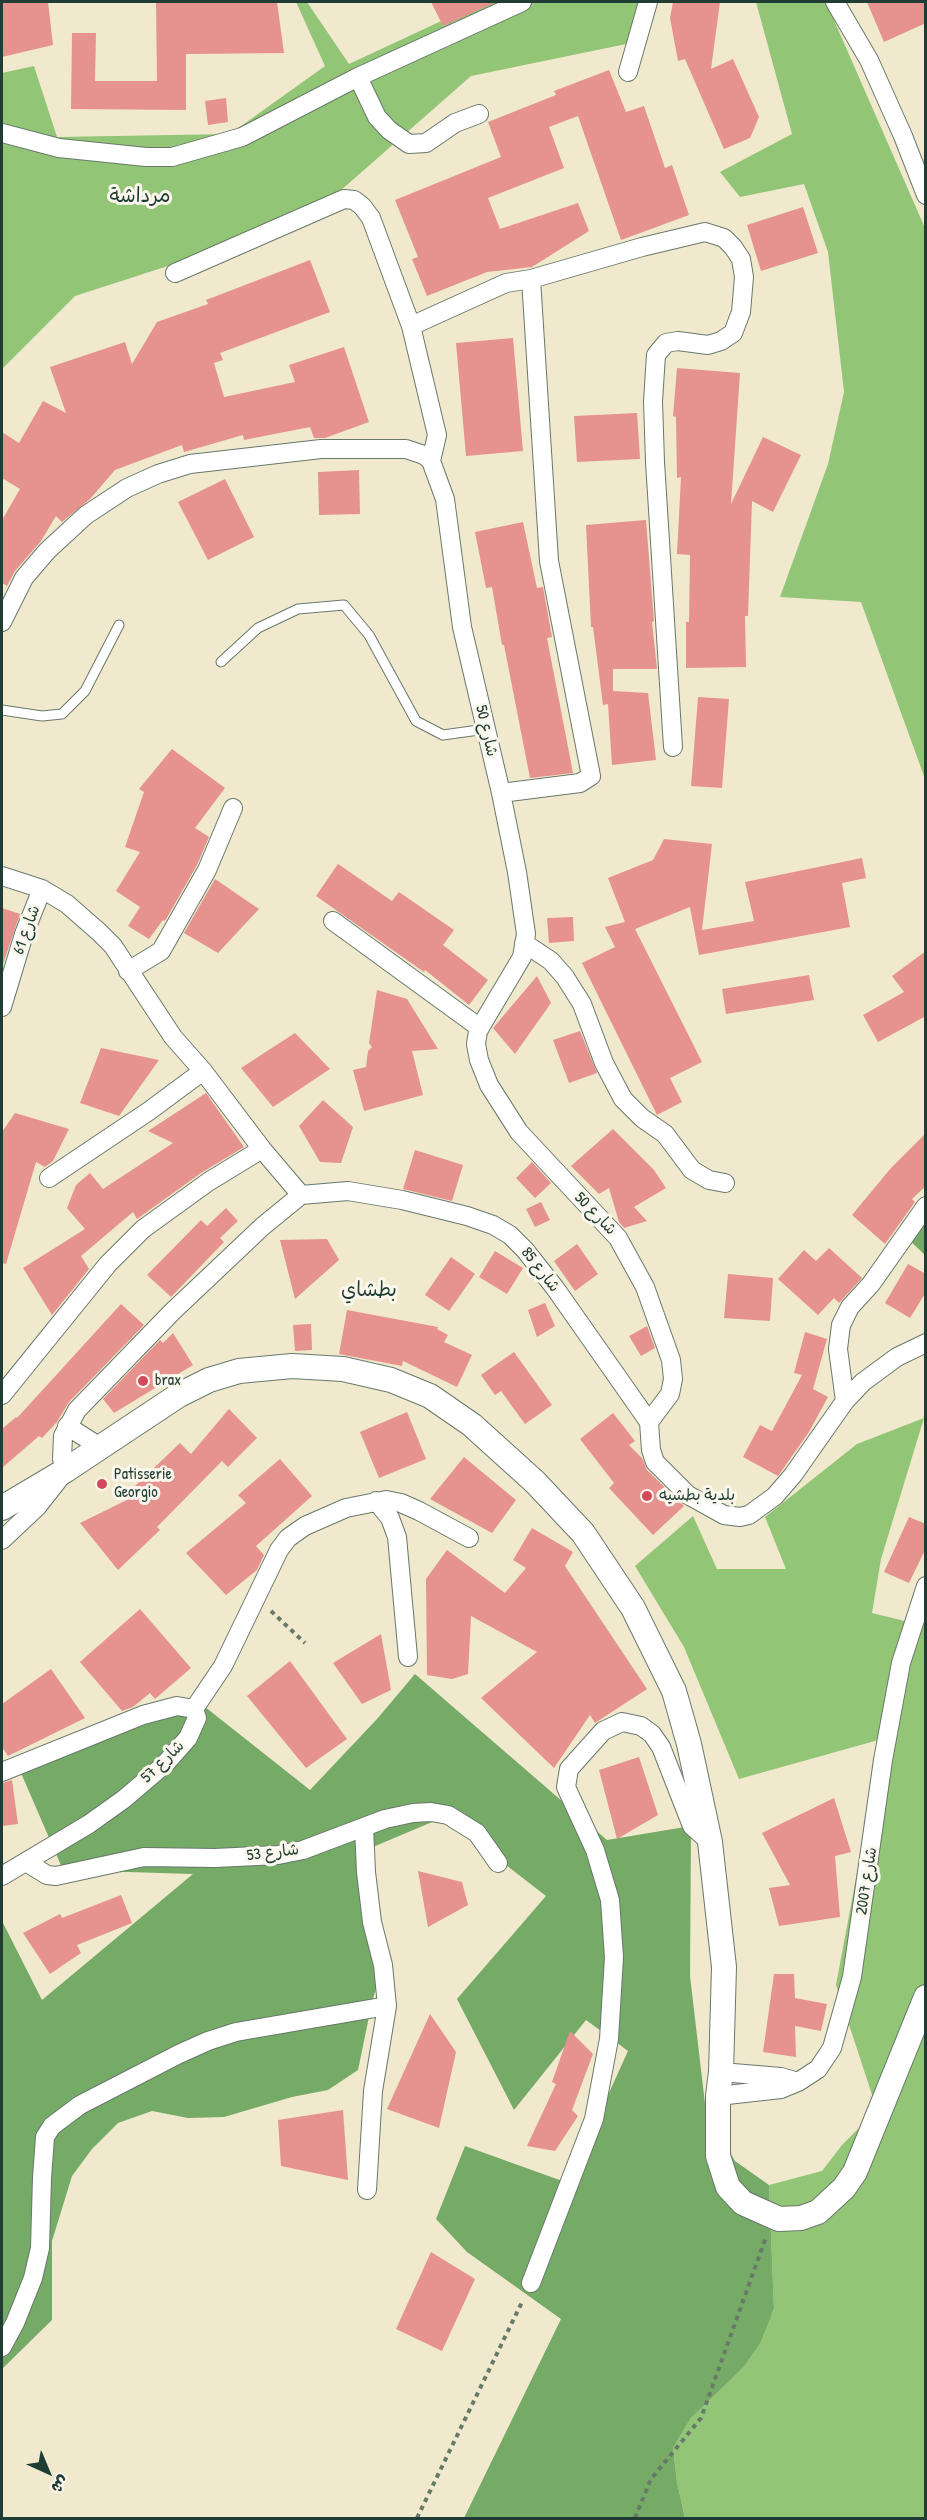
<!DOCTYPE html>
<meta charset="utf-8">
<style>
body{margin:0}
#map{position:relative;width:927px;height:2520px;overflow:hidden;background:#f0e9ce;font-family:"Patrick Hand","Playpen Sans Arabic",sans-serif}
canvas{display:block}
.frame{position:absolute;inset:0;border:3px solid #1f3d34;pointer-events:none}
.north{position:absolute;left:18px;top:2442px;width:60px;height:60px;-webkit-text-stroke:4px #fbf7ec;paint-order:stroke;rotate:136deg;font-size:16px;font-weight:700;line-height:24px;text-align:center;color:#1f3d34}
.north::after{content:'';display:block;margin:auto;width:21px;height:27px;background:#1f3d34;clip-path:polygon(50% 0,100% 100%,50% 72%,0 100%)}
</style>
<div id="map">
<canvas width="927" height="2520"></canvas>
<div class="frame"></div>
<div class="north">ش</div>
</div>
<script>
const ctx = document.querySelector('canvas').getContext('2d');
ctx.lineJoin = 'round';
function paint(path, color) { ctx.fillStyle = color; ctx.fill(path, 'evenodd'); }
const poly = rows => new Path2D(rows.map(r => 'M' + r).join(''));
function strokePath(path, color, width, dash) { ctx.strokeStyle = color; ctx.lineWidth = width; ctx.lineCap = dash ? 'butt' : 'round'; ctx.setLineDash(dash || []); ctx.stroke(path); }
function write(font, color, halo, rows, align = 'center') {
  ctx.font = font + ' "Patrick Hand","Playpen Sans Arabic",sans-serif'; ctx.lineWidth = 6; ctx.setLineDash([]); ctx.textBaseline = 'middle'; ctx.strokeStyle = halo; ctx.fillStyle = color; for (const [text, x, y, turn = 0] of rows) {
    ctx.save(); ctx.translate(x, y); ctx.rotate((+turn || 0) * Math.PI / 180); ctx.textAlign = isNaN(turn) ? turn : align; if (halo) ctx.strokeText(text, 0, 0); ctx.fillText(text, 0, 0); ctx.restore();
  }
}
const green = poly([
 [296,2,307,2,349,64,482,2,642,2,636,42,471,76,331,199,208,253,75,296,2,369,2,73,34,66,57,137,230,134,325,66],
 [756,2,826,2,925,228,925,779,861,602,780,597,828,464,844,392,828,252,804,184,740,197,720,172,792,134],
 [924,1418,881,1559,872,1613,925,1626,925,2518,685,2518,677,2482,673,2448,691,2418,743,2368,774,2310,769,2185,822,2171,842,2145,877,2110,836,1985,882,1739,739,1779,684,1647,635,1566,693,1516,717,1569,786,1569,765,1517,857,1444]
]);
const forest = poly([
 [925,1213,925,1255,906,1237],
 [415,1674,607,1840,691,1826,690,1976,706,2112,735,2161,769,2185,774,2309,760,2343,743,2368,691,2418,673,2448,677,2482,685,2518,464,2518,561,2319,467,2252,436,2219,465,2146,568,2183,628,2051,586,2020,514,2110,457,1999,546,1896,444,1817,373,1847,381,1972,372,2002,358,2070,328,2090,292,2097,224,2117,188,2118,152,2111,118,2123,92,2149,72,2176,52,2241,52,2320,2,2369,2,1921,42,2000,193,1874,63,1870,21,1773,153,1721,195,1699,310,1790,377,1719]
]);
const building = poly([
 [2,2,48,2,53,45,2,57],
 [156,2,277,2,284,53,186,54,186,110,71,109,72,33,96,33,95,81,157,81],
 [431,2,496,2,443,26],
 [673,2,720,2,711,69,733,59,759,117,750,138,724,149,685,59,678,61,670,18],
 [867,2,926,2,926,23,884,42],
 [609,70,626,112,644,106,665,168,672,165,689,215,621,240,578,116,549,127,564,168,488,198,500,229,578,203,589,231,532,267,487,272,427,296,412,259,418,257,395,200,501,157,488,122,556,95,554,91],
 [226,98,228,122,208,125,205,101],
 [803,207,818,253,761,271,747,225],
 [310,260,330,312,220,353,223,360,214,363,224,397,295,382,289,365,344,347,369,422,325,438,314,438,310,427,244,440,243,435,184,452,182,445,115,470,90,499,62,522,56,516,41,541,15,571,7,586,2,583,2,520,20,489,2,478,2,432,19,443,43,401,66,413,50,367,125,342,132,364,157,322,208,304,206,300],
 [513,338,523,451,466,456,456,343],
 [677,368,740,373,731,504,763,437,801,455,773,512,752,501,748,616,745,616,746,667,686,668,686,622,689,622,690,555,677,554,681,477,677,478,676,417,673,416],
 [637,413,640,459,577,462,574,416],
 [359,470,360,514,319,515,318,472],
 [225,479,254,537,208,560,178,502],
 [646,520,654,621,652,622,657,669,613,669,613,691,648,693,656,760,612,765,608,704,603,705,593,627,591,627,586,525],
 [523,522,537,588,543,587,552,637,547,638,573,773,530,778,504,645,502,645,492,587,486,588,475,532],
 [698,697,729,699,722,788,691,786],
 [172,749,225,788,195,828,209,837,197,865,165,921,163,920,149,939,128,926,140,907,116,891,140,852,125,847,144,792,139,789],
 [664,839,712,844,702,930,754,921,745,882,862,858,866,878,842,883,850,927,699,955,690,907,635,929,702,1062,670,1078,682,1102,657,1115,582,963,615,947,605,927,625,922,608,878,653,860],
 [338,864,392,901,399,892,454,930,443,945,488,980,469,1005,425,970,424,972,316,896],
 [215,879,259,909,218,953,184,933],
 [2,908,20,914,3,964,2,963],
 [573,917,574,941,549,943,547,918],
 [926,951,926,1016,878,1042,863,1015,904,992,892,976],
 [809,975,814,1000,726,1014,722,989],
 [537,976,551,1003,515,1054,493,1028],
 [377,990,407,999,438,1049,412,1051,423,1095,364,1111,353,1070,366,1067,368,1051,372,1047,369,1043],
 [580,1031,597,1073,569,1083,553,1040],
 [295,1033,330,1069,273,1107,241,1068],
 [101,1048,159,1060,119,1116,80,1103],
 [206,1093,244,1147,201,1173,137,1219,133,1212,81,1256,89,1269,52,1315,23,1268,85,1229,67,1208,76,1185,90,1173,103,1189,173,1143,148,1131],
 [323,1100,353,1127,341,1163,320,1162,299,1126],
 [15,1113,69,1129,53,1161,45,1167,36,1162,6,1264,2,1263,2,1132],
 [613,1129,654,1170,666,1188,634,1207,647,1221,624,1228,619,1222,609,1188,599,1194,571,1166],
 [926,1133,926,1186,912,1199,915,1202,885,1244,852,1215,891,1168],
 [415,1150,463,1165,452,1201,403,1189],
 [532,1162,551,1183,535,1198,516,1178],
 [541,1202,550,1220,535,1227,526,1209],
 [226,1208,238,1221,220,1238,224,1242,171,1297,147,1275,201,1220,207,1226],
 [327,1239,339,1260,295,1299,280,1240],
 [577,1244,598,1274,575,1291,554,1261],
 [829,1248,862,1278,839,1303,834,1298,818,1315,778,1279,804,1250,816,1261],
 [495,1251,523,1268,507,1294,479,1277],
 [451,1257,475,1274,449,1311,425,1295],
 [908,1264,926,1274,926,1292,910,1318,885,1303],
 [728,1274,773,1278,770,1321,724,1318],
 [545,1303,555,1326,537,1337,528,1310],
 [121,1304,144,1325,69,1402,57,1422,42,1438,39,1436,2,1468,2,1429,16,1417,17,1418],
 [347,1310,438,1327,437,1329,448,1335,444,1342,472,1355,457,1387,403,1361,402,1366,339,1354],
 [311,1324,312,1350,295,1351,293,1325],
 [647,1326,655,1348,641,1356,629,1336],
 [805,1332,827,1339,813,1389,828,1397,809,1432,778,1476,743,1457,760,1425,772,1431,802,1375,794,1373],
 [173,1333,193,1365,114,1413,103,1399,160,1340,163,1343],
 [514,1352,552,1405,525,1424,501,1391,495,1395,481,1375],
 [229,1409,257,1438,228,1467,222,1461,157,1527,160,1530,118,1570,80,1523,139,1494,133,1488,180,1443,191,1454],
 [407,1412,426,1459,379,1478,360,1432],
 [613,1413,635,1441,629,1445,642,1458,647,1470,684,1506,653,1535,609,1488,614,1483,580,1439],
 [464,1457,516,1500,492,1533,430,1499],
 [280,1459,312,1496,256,1546,264,1555,257,1570,226,1595,186,1553,246,1503,238,1495],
 [909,1517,926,1524,926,1548,909,1583,884,1572],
 [532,1528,573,1552,565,1566,647,1689,595,1723,590,1715,554,1768,481,1698,537,1652,471,1616,468,1674,452,1679,427,1675,426,1579,447,1550,505,1593,526,1568,513,1560],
 [140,1609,191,1668,155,1699,150,1693,133,1707,122,1711,80,1662],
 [381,1634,391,1690,362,1704,333,1663],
 [290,1661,347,1739,306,1768,247,1696],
 [51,1669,85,1718,8,1756,2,1747,2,1704],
 [639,1757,658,1815,617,1839,599,1770],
 [12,1780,18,1824,2,1826,2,1783],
 [834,1798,851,1852,835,1856,840,1917,779,1926,769,1888,790,1885,762,1833],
 [418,1871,462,1882,468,1905,428,1927],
 [121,1895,132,1923,77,1945,81,1953,50,1974,23,1933,60,1914,62,1918],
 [774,1974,794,1974,795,1998,827,2004,821,2031,795,2026,796,2057,763,2052],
 [430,2014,456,2052,439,2128,387,2109],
 [570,2031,593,2054,572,2110,578,2116,555,2151,527,2146,556,2084,552,2082],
 [343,2110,348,2180,281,2166,278,2120],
 [431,2252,475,2279,442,2351,396,2329]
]);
const path = poly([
 [271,1611,305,1643],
 [417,2518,523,2300],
 [635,2518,651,2479,701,2418,766,2237]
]);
const lane = poly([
 [221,662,258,628,298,609,344,605,369,635,416,721,443,735,486,729],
 [2,710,42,716,62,714,85,691,119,625]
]);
const street = poly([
 [835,2,869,60,903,136,926,195],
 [628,72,648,2],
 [358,77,377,117,389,130,409,144,426,143,455,123,479,114],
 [2,133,59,148,146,157,172,157,242,137,358,77,522,2],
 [175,273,344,199,354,200,362,206,371,218,411,326],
 [431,461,437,435,411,326,506,283,531,279,642,247,705,232,724,238,733,247,741,259,744,277,741,312,733,333,721,341,708,345,678,341,666,343,656,355,653,401,655,462,673,747],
 [2,622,24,578,47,551,86,515,127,488,158,474,190,464,321,449,406,449,424,455,431,461,445,499,462,627,501,793,517,872,526,934,522,957,478,1031,476,1044,479,1060,489,1085,519,1132,618,1238,645,1287,671,1360,673,1379,670,1394,649,1422],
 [501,793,580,783,591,776,549,561,531,279],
 [2,876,42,889,67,904,99,932,113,946,173,1037,203,1071,262,1149,301,1195],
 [333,921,480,1028],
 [524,943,551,961,565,977,582,1004,604,1063,623,1099,642,1118,665,1134,692,1170,709,1180,725,1183],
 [128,971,161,951,207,870,233,808],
 [2,1007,24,934,42,889],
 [49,1178,149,1111,203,1071],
 [2,1395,108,1264,143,1229,208,1182,262,1149],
 [845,1401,838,1349,841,1325,850,1307,871,1284,926,1206],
 [67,1426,100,1447],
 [376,1501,390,1518,397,1537,408,1657],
 [2,1540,37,1507,66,1470,62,1459,63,1436,77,1410,172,1312,263,1226,301,1195,348,1191,402,1200,467,1216,493,1225,510,1235,525,1250,555,1288,649,1422,651,1450,655,1462,688,1495,724,1515,740,1517,749,1515,775,1496,793,1475,845,1401,863,1382,897,1357,926,1343],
 [194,1709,223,1666,279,1550,288,1538,305,1526,346,1508,386,1500,401,1503,419,1511,469,1538],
 [2,1772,143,1715,177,1706,194,1709,197,1718,188,1738,165,1764,124,1799,89,1824,2,1876],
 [364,1827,366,1872,372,1922,383,1965,387,2006,373,2091,367,2190],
 [26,1862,47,1875,56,1876,144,1857,215,1858,278,1855,303,1850,385,1819,413,1813,431,1812,448,1815,477,1833,498,1863],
 [721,2072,781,2077,798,2082],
 [718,2096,781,2089,798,2082,818,2069,832,2048,852,1977,883,1760,901,1663,926,1586],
 [531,2283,594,2119,609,2039,614,1957,610,1900,595,1850,566,1787,569,1769,603,1731,622,1722,641,1726,652,1734,661,1747,692,1826,710,1842],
 [2,2347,15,2323,33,2278,40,2248,42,2178,45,2137,52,2126,80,2105,179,2054,208,2041,236,2032,387,2006]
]);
const secondary = poly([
 [2,1508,66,1470,179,1395,209,1380,239,1371,292,1366,343,1369,391,1380,430,1396,472,1425,535,1482,583,1533,633,1608,674,1691,689,1744,710,1842,724,1967,721,2072,718,2096,718,2156,728,2187,743,2203,779,2219,801,2218,818,2212,844,2188,855,2172,926,1997]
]);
const markers = [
 [143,1381,6,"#d1495b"],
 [102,1484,6,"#d1495b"],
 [647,1496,6,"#d1495b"]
];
const streetNames = [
 ["شارع 50",486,731,77],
 ["شارع 61",27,930,-70],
 ["شارع 50",595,1214,46],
 ["شارع 85",540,1270,52],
 ["شارع 57",163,1762,-44],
 ["شارع 53",273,1853,-7],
 ["شارع 2007",867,1881,-81]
];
const poiNames = [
 ["brax",155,1381],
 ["Patisserie",114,1475],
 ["Georgio",114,1493],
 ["بلدية بطشيه",659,1496]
];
const quarterNames = [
 ["مرداشة",140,197],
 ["بطشاي",369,1291]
];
paint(green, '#92c576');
paint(forest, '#75aa67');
paint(building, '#e6928f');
strokePath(lane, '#68796a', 11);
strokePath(street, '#68796a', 20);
strokePath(secondary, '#68796a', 26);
strokePath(path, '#68796a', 4, [4.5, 4.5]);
strokePath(lane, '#fff', 9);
strokePath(street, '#fff', 18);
strokePath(secondary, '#fff', 24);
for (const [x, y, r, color] of markers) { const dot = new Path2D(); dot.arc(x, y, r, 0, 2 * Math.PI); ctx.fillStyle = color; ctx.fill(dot); strokePath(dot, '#fbf7ec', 2); }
write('16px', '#1f3d34', '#fbf7ec', streetNames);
write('16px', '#1f3d34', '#fbf7ec', poiNames, 'left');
write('20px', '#1f3d34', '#fbf7ec', quarterNames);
</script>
